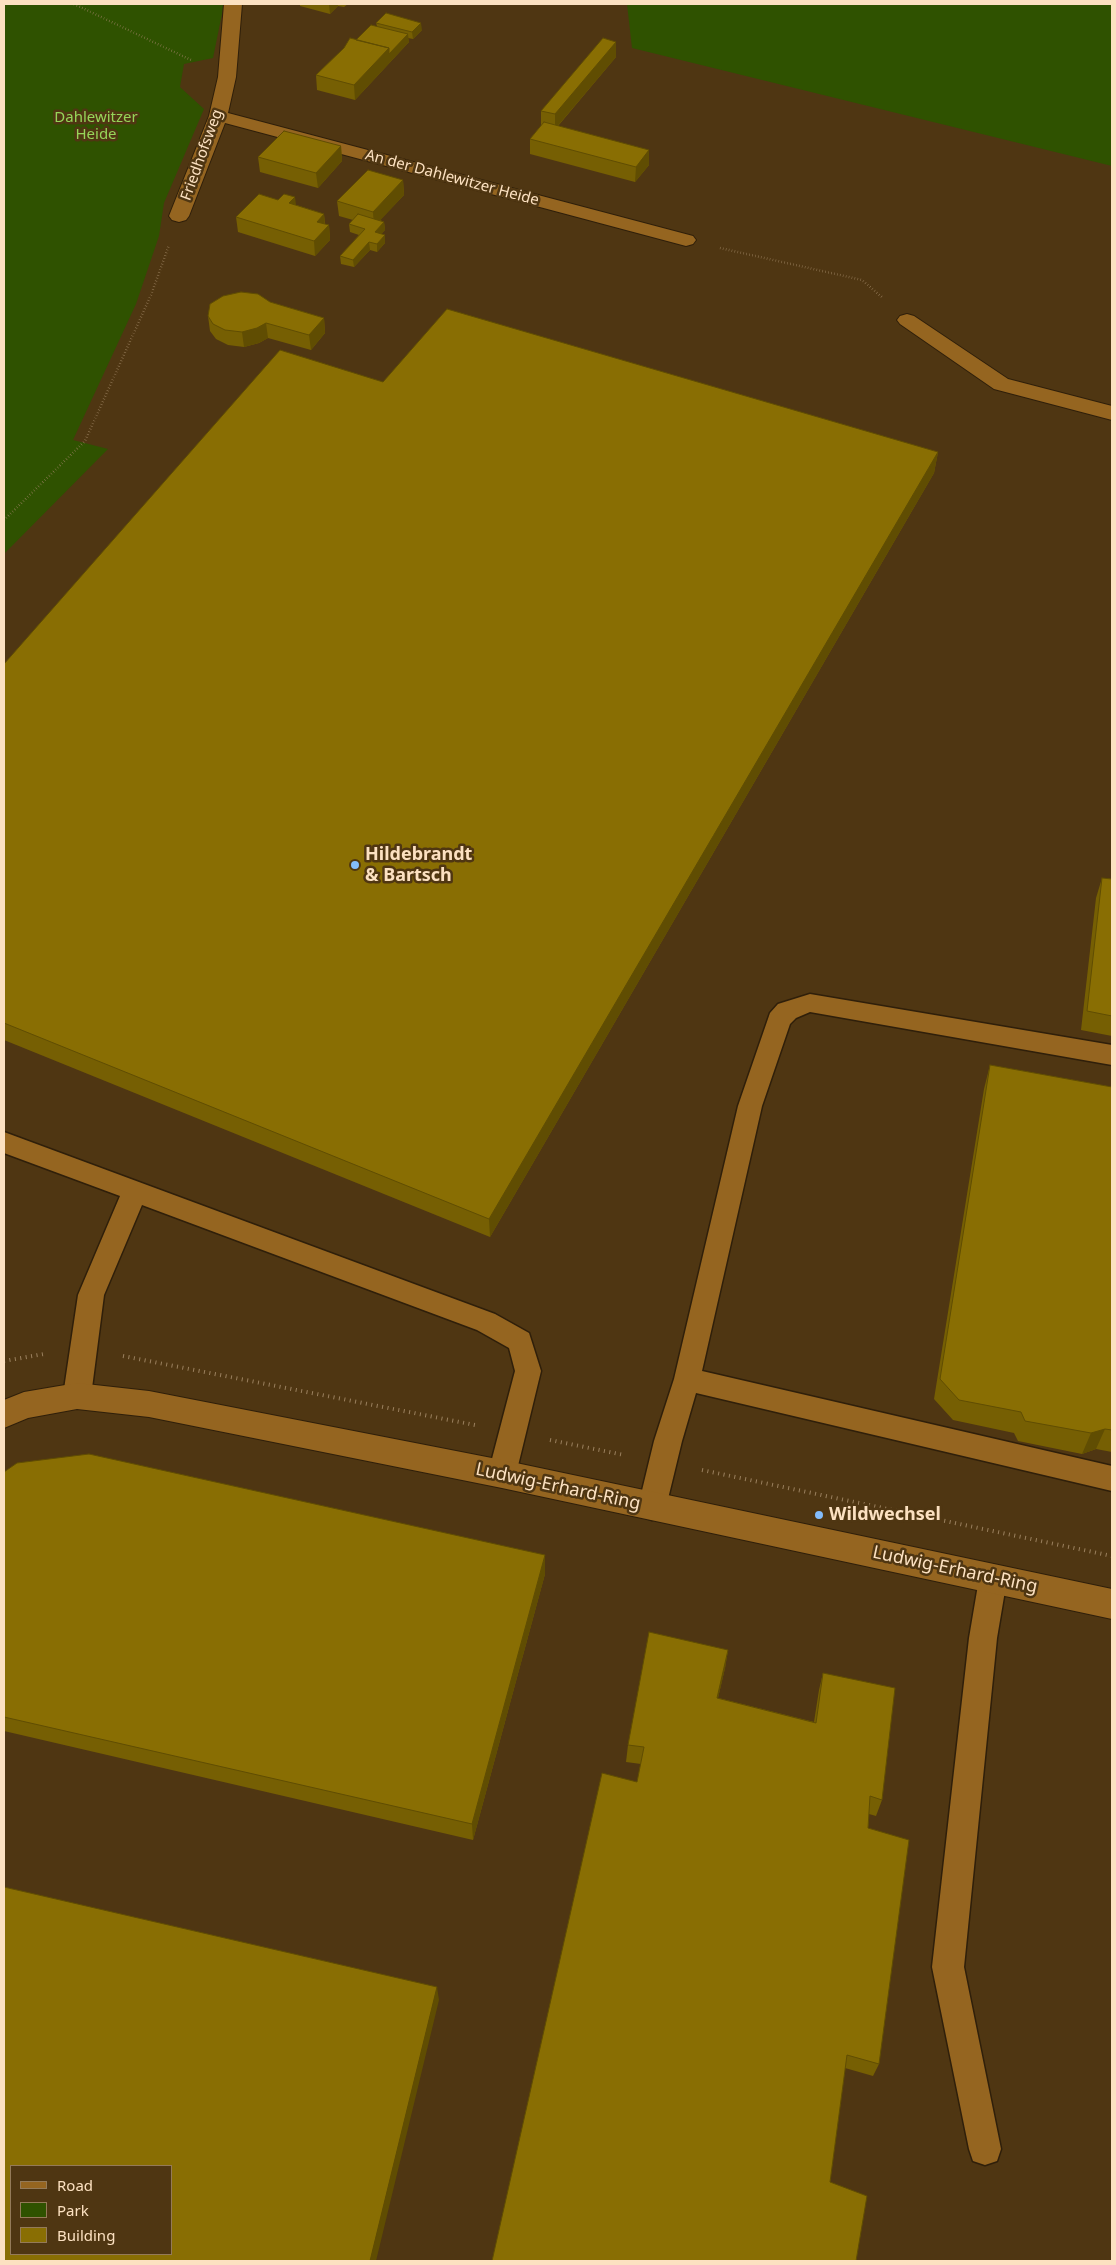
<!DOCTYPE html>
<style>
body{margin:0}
#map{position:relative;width:1116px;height:2265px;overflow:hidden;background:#4f3612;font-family:"Noto Sans",sans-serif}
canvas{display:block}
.frame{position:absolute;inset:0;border:5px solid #fce1c1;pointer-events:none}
.legend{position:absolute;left:10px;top:2165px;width:162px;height:90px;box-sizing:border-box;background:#4f3612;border:1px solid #947a58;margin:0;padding:6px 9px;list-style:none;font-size:15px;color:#fce1c1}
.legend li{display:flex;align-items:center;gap:10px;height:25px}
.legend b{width:25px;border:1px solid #947a58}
</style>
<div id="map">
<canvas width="1116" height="2265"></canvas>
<div class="frame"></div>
<ul class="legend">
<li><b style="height:6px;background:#956520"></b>Road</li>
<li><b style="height:14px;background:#2f5200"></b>Park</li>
<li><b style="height:14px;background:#896e03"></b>Building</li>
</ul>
</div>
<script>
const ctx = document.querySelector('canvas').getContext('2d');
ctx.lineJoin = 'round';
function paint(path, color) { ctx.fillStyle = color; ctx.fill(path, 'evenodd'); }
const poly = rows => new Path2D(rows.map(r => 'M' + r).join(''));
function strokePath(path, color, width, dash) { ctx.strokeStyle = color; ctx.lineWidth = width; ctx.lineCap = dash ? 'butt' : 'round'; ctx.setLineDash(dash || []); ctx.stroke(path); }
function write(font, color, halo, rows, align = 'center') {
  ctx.font = font + ' "Noto Sans",sans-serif'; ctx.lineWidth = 5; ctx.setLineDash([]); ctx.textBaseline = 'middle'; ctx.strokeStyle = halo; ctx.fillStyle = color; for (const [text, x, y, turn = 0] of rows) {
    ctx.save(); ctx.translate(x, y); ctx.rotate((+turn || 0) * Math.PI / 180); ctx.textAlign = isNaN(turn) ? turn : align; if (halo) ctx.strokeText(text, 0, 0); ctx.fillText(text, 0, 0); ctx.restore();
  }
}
const green = poly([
 [4,4,224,4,213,58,184,64,180,87,204,109,164,203,159,236,136,304,73,440,108,449,4,554],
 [627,4,1112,4,1112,166,632,48]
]);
const pathFar1 = poly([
 [74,4,193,61],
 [720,248,862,280,883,298],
 [4,520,85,441,151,295,169,245]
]);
const path = poly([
 [123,1356,475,1425],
 [4,1361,44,1354],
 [550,1440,624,1455],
 [702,1470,1112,1556]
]);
const lane = poly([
 [810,994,1112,1045,1112,1065,810,1012,796,1018,790,1024,762,1106,702,1371,1112,1466,1112,1491,696,1393,682,1441,666,1507,662,1516,652,1520,642,1516,638,1507,654,1441,674,1379,738,1106,770,1013,778,1004,810,994],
 [4,1132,495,1314,529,1333,541,1371,516,1474,512,1483,502,1487,492,1483,488,1474,515,1371,509,1348,477,1330,142,1205,104,1295,91,1396,87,1404,77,1408,67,1404,63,1396,78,1295,120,1196,4,1153,4,1132],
 [993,1566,1003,1570,1007,1579,997,1638,964,1967,1001,2149,997,2161,985,2165,973,2161,969,2149,932,1967,969,1638,979,1579,983,1570,993,1566]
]);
const street = poly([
 [224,4,242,4,236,77,228,113,693,236,696,240,693,244,686,246,225,123,189,216,186,220,179,222,172,220,169,216,209,116,218,77,224,4],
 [907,314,914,316,1008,379,1112,406,1112,420,994,389,900,324,897,320,900,316,907,314],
 [77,1383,149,1391,502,1460,1112,1589,1112,1619,502,1488,149,1417,77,1409,28,1418,4,1428,4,1400,24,1392,77,1383]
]);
const wall = poly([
 [300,4,348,4,344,7,338,6,330,14,300,6],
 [376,23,422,30,413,39,408,38,409,42,355,100,317,90,316,75,344,48,377,26],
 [616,42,616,57,558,126,649,165,635,182,530,154,530,139,541,126,541,111],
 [341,146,342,161,318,188,260,172,258,157],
 [403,180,404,195,380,220,384,222,385,230,381,234,385,235,385,243,377,252,370,250,354,267,341,264,340,256,359,235,350,232,349,224,353,220,339,216,337,201],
 [296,205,324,214,325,224,329,225,330,240,315,256,238,232,236,217],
 [270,302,324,318,325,333,311,350,268,338,259,343,244,347,228,345,216,339,210,331,208,316],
 [383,382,938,452,934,473,490,1237,4,1040,4,664],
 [1102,878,1112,879,1112,1036,1081,1030,1096,898],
 [990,1065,1112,1087,1112,1452,1096,1449,1082,1454,1018,1441,1014,1433,953,1420,934,1399,984,1089],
 [4,1472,545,1555,545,1574,473,1840,4,1731],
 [728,1650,725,1668,718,1698,814,1722,819,1690,823,1673,882,1800,876,1816,869,1814,868,1828,879,2064,873,2076,845,2068,830,2182,856,2261,637,1782,641,1764,626,1762,628,1745]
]);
const shadedWall = poly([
 [329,4,338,4,338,6,330,14],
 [421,23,422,30,413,39,412,32],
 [408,34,409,42,355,100,354,85,389,48],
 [616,42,616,57,555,129,555,114],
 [341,146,342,161,318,188,316,173],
 [649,150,649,165,635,182,636,167],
 [403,180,404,195,374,227,373,212],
 [295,197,297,212,289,203],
 [324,214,325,229,329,225,330,240,315,256,314,241,317,222],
 [384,222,385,230,376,240,375,232],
 [385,235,385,243,377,252,377,244],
 [369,242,370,250,354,267,353,260],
 [324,318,325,333,311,350,309,335],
 [266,323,268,338,259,343,244,347,242,332],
 [938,452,934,473,490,1237,489,1219],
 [1105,1429,1096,1449,1082,1454,1091,1433],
 [545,1555,545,1574,473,1840,472,1824],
 [728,1650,725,1668,714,1715,717,1698],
 [437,1987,439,2000,376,2261,370,2261]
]);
const building = poly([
 [386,13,421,23,412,32,376,23,386,13],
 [371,25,408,34,389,54,389,48,356,40,371,25],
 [350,38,389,48,354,85,316,75,344,48,350,38],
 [603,38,616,42,555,114,541,111,603,38],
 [544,122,649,150,636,167,530,139,544,122],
 [284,131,341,146,316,173,258,157,284,131],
 [368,170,403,180,373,212,337,201,368,170],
 [259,194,278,200,284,194,295,197,289,203,324,214,317,222,329,225,314,241,236,217,259,194],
 [358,214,384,222,375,232,385,235,377,244,369,242,353,260,340,256,365,229,349,224,358,214],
 [241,292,258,294,270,302,324,318,309,335,266,323,257,328,242,332,225,330,213,324,208,316,210,304,223,296,241,292],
 [447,309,938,452,489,1219,4,1023,4,664,280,350,383,382,447,309],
 [1102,878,1112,879,1112,1016,1087,1011,1102,878],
 [990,1065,1112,1087,1112,1430,1105,1429,1091,1433,1025,1421,1021,1412,959,1400,940,1379,990,1065],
 [89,1454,545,1555,472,1824,4,1717,4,1472,17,1463,89,1454],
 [649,1632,728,1650,717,1698,816,1723,823,1673,895,1688,882,1800,870,1796,868,1828,909,1840,879,2064,847,2055,830,2182,867,2196,856,2261,492,2261,602,1773,637,1782,644,1747,628,1745,649,1632],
 [4,1887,437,1987,370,2261,4,2261,4,1887],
 [11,2166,171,2166,171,2254,11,2254,11,2166]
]);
const markers = [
 [355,865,5,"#83bcfb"],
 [819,1515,5,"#83bcfb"]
];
const farParknames = [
 ["Dahlewitzer",96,118],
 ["Heide",96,135]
];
const farStreetnames = [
 ["Friedhofsweg",202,155,-70],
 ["An der Dahlewitzer Heide",452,178,15]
];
const poiNames = [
 ["Hildebrandt",365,855],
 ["& Bartsch",365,876],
 ["Wildwechsel",829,1515]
];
const streetNames = [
 ["Ludwig-Erhard-Ring",558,1487,12],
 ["Ludwig-Erhard-Ring",955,1570,12]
];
paint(green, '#2f5200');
strokePath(lane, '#2f1f0a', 3);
strokePath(street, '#2f1f0a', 2);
strokePath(pathFar1, '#9b815f', 2.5, [0.5, 2.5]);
strokePath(path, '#9b815f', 4, [1, 4.5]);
paint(lane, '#956520');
paint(street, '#956520');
paint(wall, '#765f03');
paint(shadedWall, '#604d02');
paint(building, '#896e03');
strokePath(building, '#604d02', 1);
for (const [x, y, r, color] of markers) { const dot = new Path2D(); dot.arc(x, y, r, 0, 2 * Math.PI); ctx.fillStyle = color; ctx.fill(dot); strokePath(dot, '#4f3612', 2); }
write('15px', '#96d559', '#4f3612', farParknames);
write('15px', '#fce1c1', '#4f3612', farStreetnames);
write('bold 18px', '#fce1c1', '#4f3612', poiNames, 'left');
write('18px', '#fce1c1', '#4f3612', streetNames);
</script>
